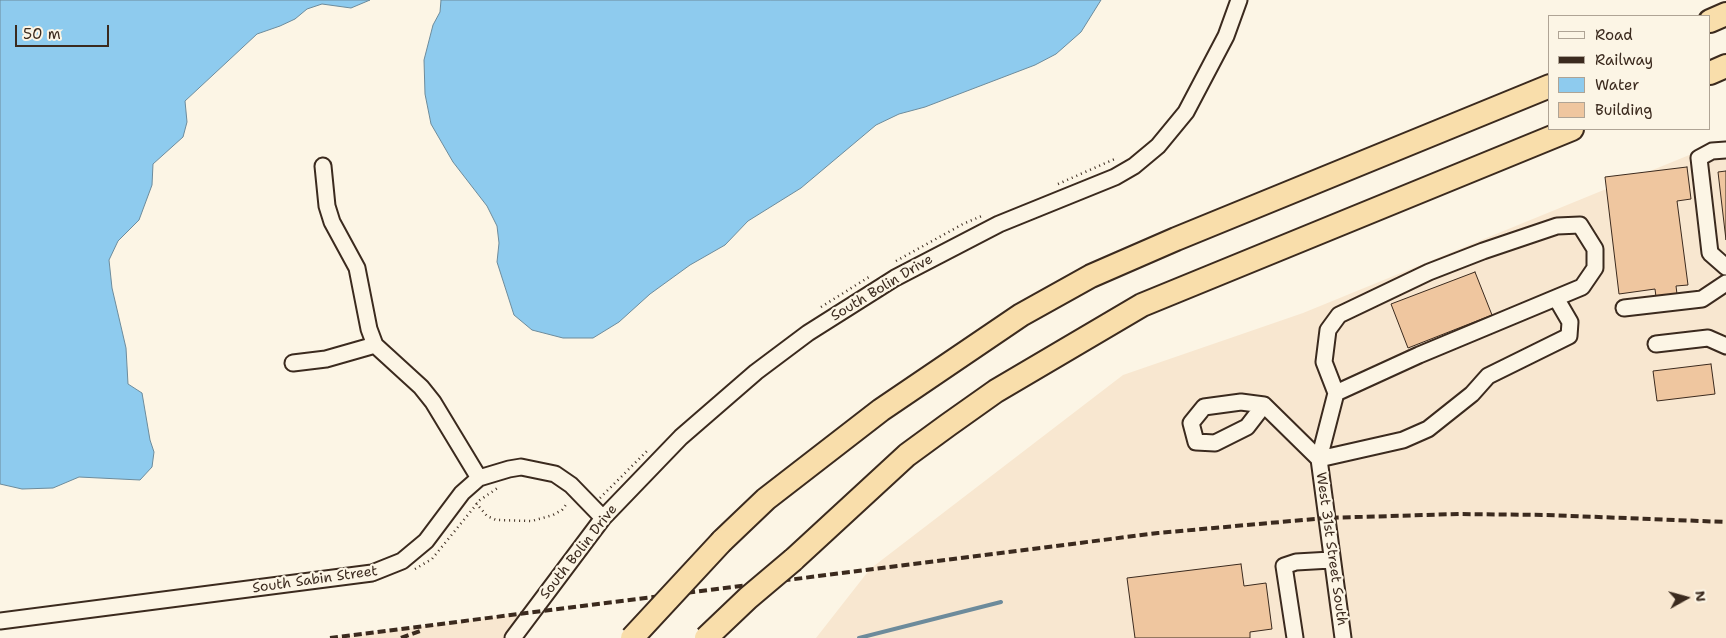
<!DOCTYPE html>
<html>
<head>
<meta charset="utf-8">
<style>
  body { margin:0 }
  #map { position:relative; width:1726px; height:638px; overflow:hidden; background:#fcf5e5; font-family:"Shantell Sans",sans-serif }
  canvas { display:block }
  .legend { position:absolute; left:1548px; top:15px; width:162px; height:115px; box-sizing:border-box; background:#fcf5e5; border:1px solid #afa495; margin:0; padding:6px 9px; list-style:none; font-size:15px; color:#3b2a1e }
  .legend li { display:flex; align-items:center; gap:10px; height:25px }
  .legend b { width:25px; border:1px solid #afa495 }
  .north { position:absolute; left:1661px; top:573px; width:50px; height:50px; -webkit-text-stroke:4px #fcf5e5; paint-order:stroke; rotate:83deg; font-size:14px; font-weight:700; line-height:20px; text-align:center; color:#3b2a1e }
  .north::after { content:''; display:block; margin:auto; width:18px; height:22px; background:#3b2a1e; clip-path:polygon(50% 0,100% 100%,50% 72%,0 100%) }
  .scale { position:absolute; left:15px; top:25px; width:94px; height:22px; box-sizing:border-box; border:2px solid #3b2a1e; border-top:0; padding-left:6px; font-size:15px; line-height:18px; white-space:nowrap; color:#3b2a1e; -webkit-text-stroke:4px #fcf5e5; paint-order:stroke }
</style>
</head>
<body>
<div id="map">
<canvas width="1726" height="638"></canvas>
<ul class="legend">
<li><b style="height:6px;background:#fcf5e5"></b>Road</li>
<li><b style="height:6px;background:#3b2a1e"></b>Railway</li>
<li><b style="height:14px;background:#8ecbee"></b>Water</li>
<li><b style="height:14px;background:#efc69f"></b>Building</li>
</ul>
<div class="north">N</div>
<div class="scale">50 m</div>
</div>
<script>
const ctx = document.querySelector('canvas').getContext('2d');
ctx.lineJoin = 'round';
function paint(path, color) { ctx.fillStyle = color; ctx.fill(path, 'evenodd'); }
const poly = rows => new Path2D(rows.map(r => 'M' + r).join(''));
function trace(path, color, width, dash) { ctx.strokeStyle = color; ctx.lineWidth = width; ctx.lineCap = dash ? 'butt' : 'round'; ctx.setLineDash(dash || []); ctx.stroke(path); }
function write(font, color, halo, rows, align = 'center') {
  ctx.font = font + ' "Shantell Sans",sans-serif'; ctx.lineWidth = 4.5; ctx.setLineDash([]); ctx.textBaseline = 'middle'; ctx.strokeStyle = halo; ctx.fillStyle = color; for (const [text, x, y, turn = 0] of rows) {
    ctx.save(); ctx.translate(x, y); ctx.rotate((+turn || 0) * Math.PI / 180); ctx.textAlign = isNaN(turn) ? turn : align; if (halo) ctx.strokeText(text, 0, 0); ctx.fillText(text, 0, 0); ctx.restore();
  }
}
paint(poly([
  [1726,140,1726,638,816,638,870,569,1123,375,1303,313],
  [544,611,520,638,329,638]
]), '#f8e7d0');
const water = poly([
  [0,0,370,0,351,8,322,4,307,9,295,19,280,26,257,34,185,101,187,122,183,137,153,164,152,185,139,220,118,241,109,260,112,288,126,348,128,384,142,393,150,440,154,452,152,467,140,480,79,477,53,488,22,489,0,484,0,0],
  [441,0,1101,0,1081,32,1056,54,1035,65,925,107,899,114,876,125,801,188,748,221,725,245,690,265,650,294,619,322,593,338,563,338,532,330,514,315,497,262,499,243,497,226,487,206,453,162,431,124,425,94,424,60,433,25,440,12,441,0]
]);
paint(water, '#8ecbee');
trace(water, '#6d8b9b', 1);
trace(poly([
  [859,638,1001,602]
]), '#6d8b9b', 4);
const building = poly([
  [1687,167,1691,199,1677,201,1688,285,1676,286,1677,294,1656,297,1655,289,1619,294,1605,177,1687,167],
  [1726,171,1726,240,1718,172,1726,171],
  [1475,272,1492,315,1408,348,1391,304,1475,272],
  [1711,364,1715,394,1657,401,1653,371,1711,364],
  [1241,564,1244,586,1266,583,1272,629,1250,632,1250,638,1135,638,1127,578,1241,564]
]);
paint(building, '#efc69f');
trace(building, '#3b2a1e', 1);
const minor = poly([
  [1726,150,1712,151,1699,158,1710,253,1726,267],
  [323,166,327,206,332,222,357,268,369,329,375,345,421,387,433,402,479,478],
  [1624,308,1702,299,1726,283],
  [1656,344,1708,338,1726,346],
  [293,363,326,359,375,345],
  [1336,393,1324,362,1328,330,1339,315,1429,272,1483,251,1557,226,1580,225,1595,249,1595,268,1582,287,1419,355,1336,393,1319,459,1343,638],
  [1264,405,1247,427,1215,443,1196,442,1191,423,1204,407,1241,402,1264,405,1319,459],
  [1319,459,1403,440,1428,429,1472,394,1488,376,1569,336,1570,322,1556,298],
  [0,621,372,573,402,561,426,541,462,493,479,478,509,469,521,467,555,474,571,485,603,518],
  [513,638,603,518,681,437,756,372,808,333,895,278,999,224,1115,177,1134,166,1158,146,1186,112,1226,36,1239,0],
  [1295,638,1284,566,1296,562,1331,560]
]);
const highway = poly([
  [1710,21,1726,14],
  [1710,73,1726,66],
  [722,541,766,499,881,410,1021,315,1091,276,1176,239,1550,86],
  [793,560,907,455,948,425,996,391,1142,305,1572,129]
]);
trace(minor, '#3b2a1e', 19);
trace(highway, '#3b2a1e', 26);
trace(poly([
  [1058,184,1117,158],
  [896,261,963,224,984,215],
  [821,307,869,277],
  [600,498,649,449],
  [476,503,487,516,496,520,532,521,553,515,562,510,568,502],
  [415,569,432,559,480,500,499,487]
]), '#3b2a1e', 2.5, [1, 4]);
trace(minor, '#fcf5e5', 15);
trace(highway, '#f9deab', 22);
trace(poly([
  [330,638,1158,533,1325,518,1459,514,1547,515,1726,522],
  [401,638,420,631]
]), '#3b2a1e', 4, [8, 4]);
const highwayBridge = poly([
  [632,638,722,541],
  [706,638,748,598,793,560]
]);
trace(highwayBridge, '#3b2a1e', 26, []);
trace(highwayBridge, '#f9deab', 22);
write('14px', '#3b2a1e', '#fcf5e5', [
  ["South Bolin Drive",882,288,-31],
  ["West 31st Street South",1331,549,82],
  ["South Bolin Drive",579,552,-52],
  ["South Sabin Street",315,580,-8]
]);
</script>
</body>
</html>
